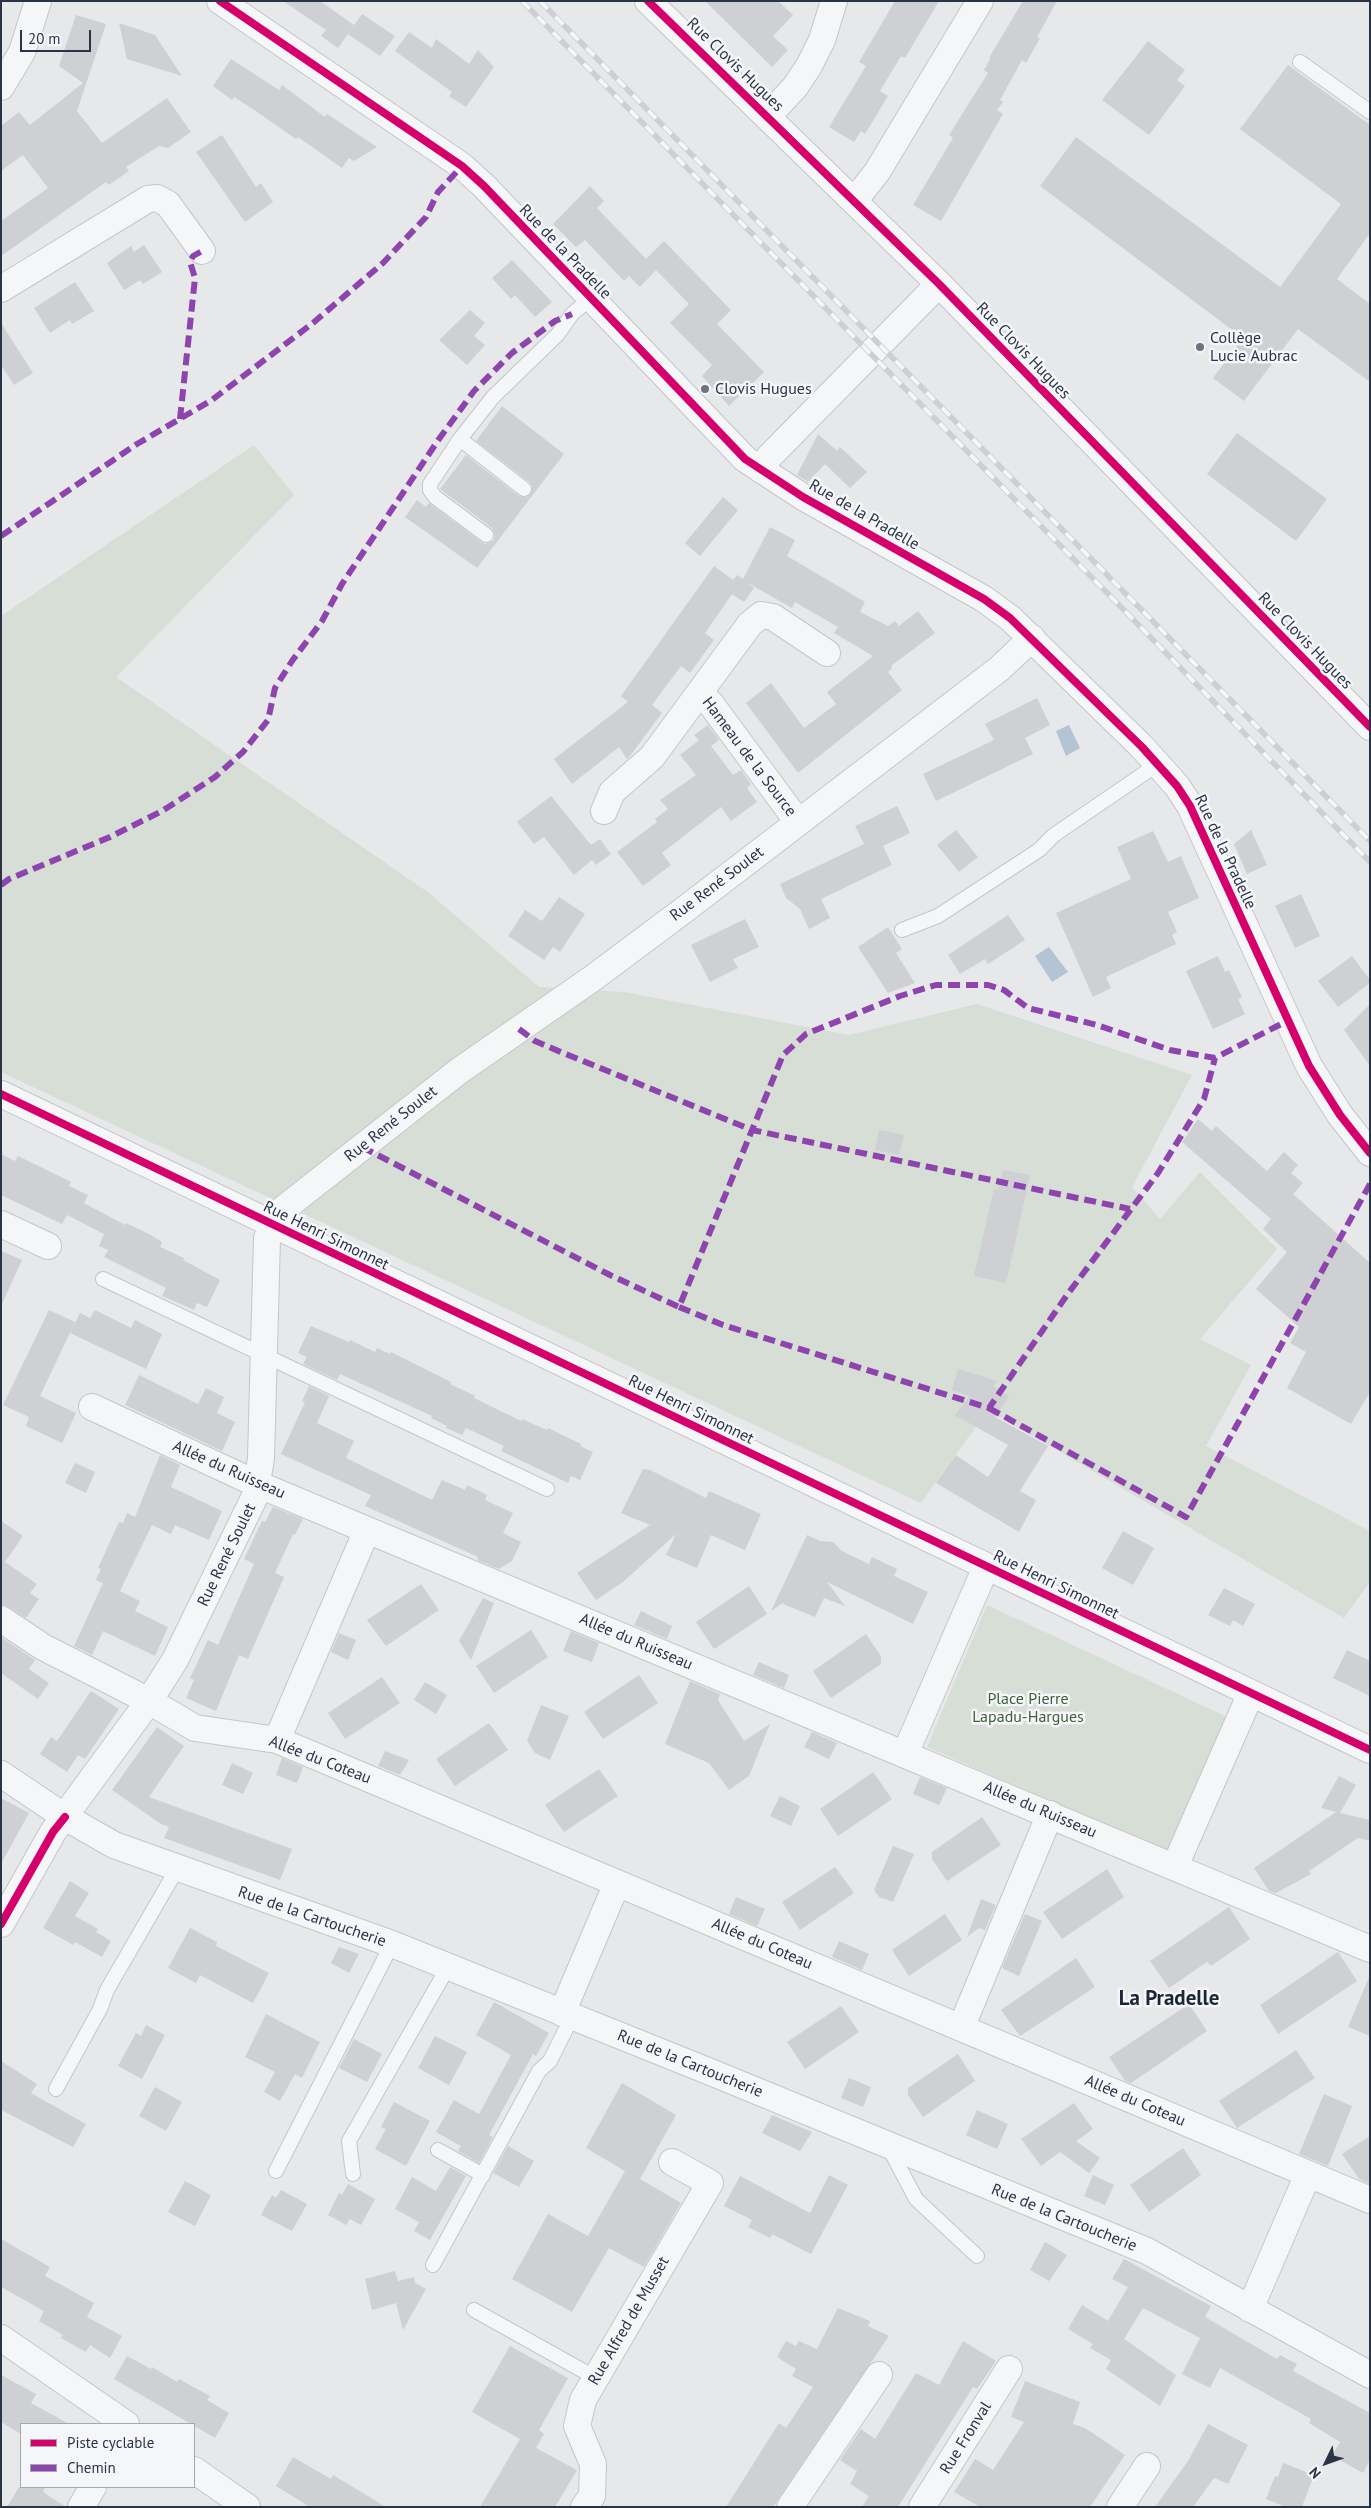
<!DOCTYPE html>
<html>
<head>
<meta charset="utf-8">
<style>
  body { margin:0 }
  #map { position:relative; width:1371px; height:2508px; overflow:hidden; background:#e6e8ea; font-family:"PT Sans",sans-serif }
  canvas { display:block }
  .frame { position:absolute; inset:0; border:2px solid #2b3445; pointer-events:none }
  .legend { position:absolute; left:20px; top:2423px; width:175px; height:65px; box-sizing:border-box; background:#f4f6f9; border:1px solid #a4a8b1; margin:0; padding:6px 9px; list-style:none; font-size:15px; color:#2b3445 }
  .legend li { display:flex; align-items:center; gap:10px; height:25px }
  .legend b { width:25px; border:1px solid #a4a8b1 }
  .north { position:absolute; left:1301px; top:2438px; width:50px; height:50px; -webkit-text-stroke:4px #f4f6f9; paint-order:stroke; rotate:228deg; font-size:14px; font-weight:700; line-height:20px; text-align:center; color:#2b3445 }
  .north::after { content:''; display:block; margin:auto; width:18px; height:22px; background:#2b3445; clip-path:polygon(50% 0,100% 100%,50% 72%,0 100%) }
  .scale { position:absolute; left:20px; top:30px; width:71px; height:22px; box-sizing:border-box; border:2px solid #2b3445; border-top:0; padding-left:6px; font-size:15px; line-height:18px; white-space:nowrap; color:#2b3445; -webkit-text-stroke:4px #f4f6f9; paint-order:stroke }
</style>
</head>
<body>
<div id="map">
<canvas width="1371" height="2508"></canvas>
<div class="frame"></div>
<ul class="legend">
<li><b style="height:6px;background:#d6006c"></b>Piste cyclable</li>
<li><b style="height:6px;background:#8e44ad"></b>Chemin</li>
</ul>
<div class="north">N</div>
<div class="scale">20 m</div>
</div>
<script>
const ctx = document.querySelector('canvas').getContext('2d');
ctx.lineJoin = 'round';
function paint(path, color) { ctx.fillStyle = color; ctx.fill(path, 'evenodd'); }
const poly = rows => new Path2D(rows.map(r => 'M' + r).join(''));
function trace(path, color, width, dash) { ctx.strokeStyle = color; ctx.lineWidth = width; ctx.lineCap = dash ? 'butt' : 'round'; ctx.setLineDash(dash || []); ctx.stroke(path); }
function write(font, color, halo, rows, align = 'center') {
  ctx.font = font + ' "PT Sans",sans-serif'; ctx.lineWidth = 5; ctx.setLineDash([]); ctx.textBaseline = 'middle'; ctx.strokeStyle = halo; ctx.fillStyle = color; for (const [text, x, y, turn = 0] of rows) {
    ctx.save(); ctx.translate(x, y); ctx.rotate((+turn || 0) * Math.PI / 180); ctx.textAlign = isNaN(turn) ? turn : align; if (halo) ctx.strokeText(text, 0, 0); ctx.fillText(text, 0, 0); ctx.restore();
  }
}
paint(poly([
  [254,445,294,495,116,677,429,893,539,987,624,992,849,1035,977,1004,1192,1075,1132,1187,1160,1219,1200,1172,1277,1249,1200,1339,1251,1365,1206,1446,1370,1531,1370,1582,1344,1618,988,1410,921,1503,1,1072,1,616],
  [987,1605,1227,1717,1169,1852,927,1747]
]), '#d6ded6');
paint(poly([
  [1069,725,1080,748,1066,756,1056,731],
  [1049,947,1068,972,1052,982,1035,956]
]), '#b4c4d5');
paint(poly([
  [283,1,320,1,354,25,338,48,321,36,326,30],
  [705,1,778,1,793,15,773,36,788,50,772,67],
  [895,1,939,1,905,58,901,56,880,91,888,96,865,134,861,131,854,142,829,127,866,66,859,62],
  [1023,1,1057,1,1037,37,1040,38,1026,63,1022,60,1000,100,1003,102,997,110,1003,114,941,221,913,205,953,138,949,135,988,73,984,70,990,59,989,58],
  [362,14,395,36,380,56,348,34],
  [76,15,106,24,77,111,102,143,167,98,191,132,168,148,159,146,126,167,129,171,109,185,106,182,1,256,1,221,48,188,23,155,1,171,1,126,19,112,30,125,83,83,59,66],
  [119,23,155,35,182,76,127,59],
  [409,32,432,48,436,39,469,64,478,50,494,67,466,107,449,96,452,92,395,51],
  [1148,41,1185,70,1177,80,1185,86,1149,135,1102,100],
  [231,59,279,90,282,85,325,117,327,114,377,147,354,161,349,158,342,168,298,137,296,139,253,109,234,97,232,100,213,86],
  [1288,65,1370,125,1370,233,1337,279,1370,304,1370,382,1298,329,1244,401,1213,378,1243,338,1040,186,1076,137,1280,287,1341,204,1240,129],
  [222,135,256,187,261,183,273,202,245,222,196,152],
  [590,186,604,201,597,208,646,259,664,241,731,310,717,324,764,372,729,406,702,376,712,365,670,323,689,304,656,270,640,287,629,276,624,281,585,240,576,247,553,224],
  [144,245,162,272,143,284,140,280,124,290,107,263,131,246,134,252],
  [512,260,552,302,535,317,515,295,511,299,492,278],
  [75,282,94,311,72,324,70,320,50,333,34,308],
  [470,310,485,323,474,336,485,345,467,365,439,340],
  [1,323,33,373,14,385,1,365],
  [502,406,564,454,477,568,405,517,417,500,426,507,429,503,481,542,485,544,493,541,495,536,492,528,440,489,466,455,519,496,527,497,531,494,532,486,529,482,476,441],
  [1237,433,1327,499,1296,541,1207,474],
  [818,434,837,451,840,447,867,472,850,488,825,464,808,482,797,475],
  [723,497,738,510,700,556,685,543],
  [770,527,795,540,787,556,865,602,860,612,888,626,895,621,899,626,918,611,935,633,891,666,892,668,888,672,902,690,798,773,746,703,771,683,804,728,836,704,827,692,873,656,834,633,838,627,795,602,792,608,748,583,754,588,744,602,732,594,705,633,714,640,690,673,681,666,652,705,662,713,630,756,627,759,619,747,572,784,554,759,628,702,621,696,714,566,733,580,737,575,743,579],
  [1037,698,1050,725,1025,738,1033,754,936,801,923,774,994,740,985,724],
  [708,725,719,740,711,746,733,775,741,770,751,784,747,788,757,802,731,821,721,807,662,853,671,865,643,886,617,852,657,822,655,819,668,809,660,800,696,775,680,755,699,740,694,735],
  [551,796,591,845,600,839,611,854,596,865,592,860,574,875,544,837,534,844,517,822],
  [897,806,910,833,883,846,892,865,821,899,830,918,809,929,800,909,786,898,780,884,864,844,855,826],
  [956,830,978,857,959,872,937,845],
  [1251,830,1267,865,1247,874,1234,844],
  [1153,831,1168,862,1181,856,1199,898,1168,912,1177,932,1172,935,1176,944,1106,977,1111,988,1093,997,1056,913,1131,879,1117,847],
  [1301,894,1320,936,1295,948,1275,906],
  [559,897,585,914,560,952,553,947,544,960,508,936,525,910,542,921],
  [1008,915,1025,940,988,964,985,959,960,974,948,955],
  [745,919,759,947,733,959,738,968,710,982,691,945],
  [888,927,902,949,896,953,915,983,888,993,858,947],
  [1218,956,1225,972,1229,970,1242,997,1238,999,1245,1014,1213,1029,1186,971],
  [1352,956,1370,980,1370,983,1338,1007,1318,981],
  [1370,1004,1370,1066,1344,1030],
  [1198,1119,1212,1131,1216,1126,1267,1171,1284,1152,1298,1165,1291,1173,1303,1183,1293,1194,1370,1263,1370,1392,1351,1424,1287,1388,1306,1352,1290,1343,1299,1327,1256,1289,1287,1252,1263,1229,1271,1219,1182,1142],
  [879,1130,904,1135,899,1155,875,1150],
  [1,1154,15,1161,18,1156,71,1182,69,1186,88,1195,84,1203,125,1225,126,1223,149,1234,162,1242,160,1247,184,1258,183,1260,220,1280,207,1307,197,1303,194,1310,162,1296,166,1288,104,1257,108,1250,99,1246,104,1234,67,1215,62,1224,1,1195],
  [1003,1170,1030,1175,1006,1283,974,1276,994,1189,998,1190],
  [1,1251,22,1260,1,1306],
  [49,1310,75,1322,40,1396,76,1413,62,1443,26,1426,29,1417,3,1405],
  [95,1310,131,1328,135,1320,162,1334,146,1369,70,1333,80,1313,90,1318],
  [311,1326,349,1342,350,1340,375,1352,377,1348,390,1354,391,1352,451,1382,450,1384,475,1396,474,1398,521,1421,522,1419,547,1430,548,1428,581,1444,580,1446,593,1452,580,1480,571,1476,568,1483,501,1451,504,1446,466,1428,462,1435,446,1428,447,1426,431,1418,432,1416,340,1374,337,1380,303,1364,307,1357,298,1353],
  [958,1369,997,1381,993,1386,1009,1396,995,1417,1048,1446,1020,1491,1036,1500,1019,1532,936,1483,956,1455,988,1477,1008,1445,955,1415,970,1396,952,1390],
  [139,1375,198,1404,206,1388,224,1397,217,1413,235,1422,222,1451,125,1405],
  [309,1386,329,1396,317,1423,354,1441,346,1458,432,1500,442,1480,465,1490,467,1485,487,1495,485,1500,513,1513,503,1533,521,1542,512,1561,499,1569,477,1560,478,1557,365,1506,371,1495,281,1454,305,1402,302,1401],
  [160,1455,180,1465,171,1487,222,1511,209,1540,175,1525,171,1534,152,1525,131,1568,120,1591,140,1601,135,1611,168,1627,155,1656,103,1631,92,1655,74,1646,103,1583,96,1580,101,1569,98,1568,119,1522,123,1523,127,1513,135,1517],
  [75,1463,95,1472,86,1493,65,1483],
  [643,1469,650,1470,706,1498,709,1491,761,1514,745,1550,711,1535,697,1568,666,1555,676,1534,623,1582,596,1600,577,1573,650,1525,621,1513],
  [273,1507,303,1519,295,1535,293,1534,275,1573,284,1577,248,1659,239,1655,216,1711,186,1698,194,1680,190,1678,208,1640,218,1645,254,1564,244,1559,262,1521,265,1522],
  [1,1521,23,1536,5,1562,37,1584,30,1593,39,1599,26,1618,9,1607,1,1604],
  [1123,1531,1154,1548,1133,1585,1102,1568],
  [807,1535,820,1541,833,1542,842,1551,869,1564,872,1557,897,1569,894,1576,928,1592,913,1624,827,1582,845,1606,824,1598,815,1617,783,1604,784,1602,771,1611],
  [421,1584,439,1610,386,1646,367,1620],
  [749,1586,767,1614,714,1649,696,1622],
  [1224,1588,1255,1604,1243,1626,1233,1620,1230,1626,1208,1615],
  [483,1598,494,1603,471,1660,459,1641],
  [641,1611,672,1626,667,1639,634,1625],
  [531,1630,548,1657,494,1693,476,1666],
  [571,1631,599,1643,592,1662,563,1651],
  [339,1633,356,1640,348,1660,331,1652],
  [866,1634,881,1656,881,1664,831,1698,813,1671],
  [1,1637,35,1660,29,1669,49,1683,38,1699,1,1673],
  [1347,1650,1370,1661,1370,1696,1333,1678],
  [759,1662,789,1675,784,1688,753,1675],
  [639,1675,658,1703,603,1739,584,1712],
  [382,1677,400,1703,345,1739,328,1713],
  [690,1681,720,1694,718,1700,744,1741,770,1724,749,1776,729,1790,709,1763,665,1744],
  [425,1682,447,1695,436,1714,414,1700],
  [91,1691,119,1709,85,1759,78,1755,67,1772,40,1754,51,1737,57,1741],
  [541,1705,569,1716,550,1760,535,1753,527,1741],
  [489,1723,508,1750,455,1786,436,1759],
  [157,1727,184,1746,149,1797,292,1849,280,1880,164,1838,169,1827,161,1824,112,1790],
  [812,1732,837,1743,829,1759,804,1747],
  [385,1751,409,1760,400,1775,378,1766],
  [282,1758,303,1767,297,1783,276,1775],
  [232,1763,253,1773,243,1794,222,1785],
  [599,1769,618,1796,564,1832,545,1805],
  [873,1772,892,1799,838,1836,820,1809],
  [1339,1776,1356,1785,1340,1813,1321,1808],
  [920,1777,947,1788,939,1805,913,1794],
  [780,1796,800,1806,791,1826,770,1816],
  [1,1798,29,1813,1,1864],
  [1336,1812,1370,1820,1370,1841,1358,1838,1309,1871,1311,1874,1276,1893,1269,1891,1254,1868],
  [982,1817,1001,1845,947,1881,932,1859,932,1852],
  [893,1846,914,1854,893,1902,879,1897,874,1890],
  [835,1867,854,1893,800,1930,782,1902],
  [1107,1869,1124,1897,1062,1939,1043,1912],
  [70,1881,89,1893,75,1916,98,1929,96,1932,111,1941,102,1957,75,1942,73,1945,43,1928],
  [736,1897,765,1909,757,1926,729,1914],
  [981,1899,996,1905,985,1930,979,1928,967,1937],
  [1229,1907,1250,1939,1211,1966,1207,1962,1169,1988,1150,1961],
  [945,1914,962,1940,909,1976,892,1950],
  [1025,1914,1042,1921,1019,1976,1002,1968],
  [190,1928,217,1942,216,1946,269,1973,253,2003,200,1975,196,1983,168,1968],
  [839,1941,869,1954,862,1970,832,1957],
  [339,1947,359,1954,349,1973,331,1963],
  [1338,1952,1357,1981,1278,2034,1260,2005],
  [1076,1958,1095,1987,1020,2036,1001,2010],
  [1370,1975,1370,2036,1348,2027],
  [494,2002,549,2033,536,2056,533,2054,489,2135,493,2137,479,2163,458,2151,461,2146,436,2132,454,2100,479,2114,511,2055,476,2035],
  [1189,2004,1207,2031,1131,2083,1125,2081,1109,2057],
  [841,2006,859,2032,805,2069,787,2042],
  [266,2014,320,2042,302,2078,295,2074,280,2101,264,2092,275,2072,245,2057],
  [146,2025,165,2035,142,2079,118,2066,136,2033,141,2036],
  [435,2036,467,2052,449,2085,418,2068],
  [354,2039,382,2054,367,2082,339,2068],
  [1296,2050,1315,2078,1237,2128,1219,2101],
  [958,2054,975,2081,923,2117,908,2095,908,2088],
  [1,2061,37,2084,31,2093,86,2124,73,2147,1,2110],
  [849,2078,871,2087,863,2107,841,2098],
  [622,2083,676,2115,640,2179,681,2203,644,2267,609,2248,572,2312,512,2279,548,2214,588,2236,625,2171,586,2148],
  [155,2087,182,2102,166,2131,139,2116],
  [1324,2094,1352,2106,1328,2166,1299,2154],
  [394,2102,430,2121,406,2166,375,2149,386,2129,381,2127],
  [1074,2103,1093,2129,1076,2141,1100,2158,1089,2173,1060,2152,1041,2166,1021,2139],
  [977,2110,1008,2124,997,2149,966,2135],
  [772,2115,812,2132,800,2151,762,2133],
  [1370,2136,1370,2184,1359,2179,1342,2154],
  [508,2146,534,2161,519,2187,493,2173],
  [1183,2148,1201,2175,1149,2212,1130,2185],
  [450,2167,466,2176,430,2240,414,2231,419,2222,395,2209,412,2177,436,2191],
  [829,2175,848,2185,811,2254,772,2234,770,2238,748,2227,752,2220,724,2206,740,2176,810,2213],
  [1093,2175,1114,2185,1105,2205,1084,2196],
  [185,2181,211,2195,195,2226,168,2212],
  [348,2184,375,2199,361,2225,350,2219,346,2225,328,2215,339,2193,342,2195],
  [281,2190,307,2204,292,2231,261,2215,272,2195,276,2198],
  [1,2239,50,2267,45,2276,94,2303,87,2317,122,2336,110,2358,90,2345,86,2352,61,2338,63,2335,39,2321,44,2311,1,2287],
  [1045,2242,1067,2255,1049,2281,1030,2270],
  [1124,2259,1211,2306,1205,2317,1277,2359,1280,2355,1297,2364,1293,2371,1370,2413,1370,2460,1363,2473,1332,2456,1340,2442,1309,2423,1311,2419,1220,2368,1210,2388,1182,2374,1200,2338,1143,2308,1124,2339,1176,2375,1160,2406,1106,2369,1111,2360,1090,2348,1093,2344,1068,2329,1082,2305,1108,2321,1128,2287,1112,2279],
  [395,2271,398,2281,414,2277,415,2283,426,2289,403,2330,396,2303,372,2310,365,2279],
  [838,2308,870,2321,868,2326,889,2336,773,2507,726,2507,779,2423,786,2428,813,2387,792,2376,796,2369,777,2357,786,2341,796,2346,799,2341,817,2349],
  [963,2341,996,2361,977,2389,973,2387,898,2507,862,2507,869,2496,850,2484,857,2471,840,2460,861,2429,875,2439,916,2373,939,2385],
  [510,2346,568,2378,539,2430,544,2434,536,2448,577,2470,555,2507,480,2507,520,2439,472,2412],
  [127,2356,151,2369,152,2367,177,2382,179,2379,210,2396,207,2400,229,2413,215,2438,114,2379],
  [1,2375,36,2394,31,2403,69,2424,21,2424,21,2434,1,2422],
  [1025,2381,1080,2402,1073,2424,1085,2428,1125,2455,1090,2507,980,2507,954,2492,975,2459,993,2470,1024,2422,1011,2417],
  [1208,2424,1248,2445,1228,2484,1214,2478,1193,2507,1155,2507,1188,2461],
  [293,2457,331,2479,333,2475,386,2507,310,2507,276,2486],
  [1283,2463,1314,2475,1302,2507,1286,2507,1266,2499,1275,2476,1278,2477],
  [19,2487,45,2487,43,2492,66,2507,7,2507]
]), '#ced0d3');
const service = poly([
  [1300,62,1370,112],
  [460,439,524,489],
  [486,535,435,497,430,490,430,484,460,439,493,397,558,334,572,314,591,298],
  [902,930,938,916,1039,850,1054,835,1158,764],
  [103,1279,547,1489],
  [56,2089,100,2009,107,1990,177,1869],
  [889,2148,916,2199,977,2256],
  [438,2150,483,2175],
  [276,2171,392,1944],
  [353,2174,349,2141,448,1967],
  [433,2265,539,2071,550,2061,572,2017],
  [474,2310,596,2378]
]);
const minor = poly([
  [220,1,462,166,484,186,745,459,803,497,984,599,1010,618,1142,747,1177,786,1190,806,1309,1066,1340,1115,1370,1153],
  [648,1,939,284,1370,727],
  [1,87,22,52,38,1],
  [768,116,795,87,809,66,822,40,834,1],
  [854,201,877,172,980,1],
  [1,289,148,199,157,198,168,204,202,251],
  [761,470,769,457,939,284],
  [700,693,711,704,798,822],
  [604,811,612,792,652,757,750,624,761,615,773,617,827,653],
  [1,1094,1370,1750],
  [1,1224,48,1246],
  [92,1407,257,1484,1370,1949],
  [1,1619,43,1647,149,1701,195,1728,277,1740,1370,2200],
  [277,1740,367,1530],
  [905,1754,986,1567],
  [1,1774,65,1817,114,1845,392,1944,708,2071,1147,2251,1370,2375],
  [1175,1866,1251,1693],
  [1,1924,53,1832,149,1701,175,1660,255,1496,261,1458,267,1238,282,1210,459,1071,593,978,684,910,999,669,1032,638],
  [562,2013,617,1883],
  [961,2028,1050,1814],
  [1250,2309,1308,2174],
  [1,2338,126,2424],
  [194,2470,247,2507],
  [81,2507,93,2487],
  [584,2507,592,2496,593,2464,577,2426,583,2400,710,2183,672,2162],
  [790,2507,879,2375],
  [922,2507,1009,2369],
  [1120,2507,1147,2466]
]);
trace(service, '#c4c6c8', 16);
trace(minor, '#c4c6c8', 28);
trace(service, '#f5f6f7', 14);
trace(minor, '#f5f6f7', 26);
const rail = poly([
  [522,1,1124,610,1370,862],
  [540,1,1370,841]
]);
trace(rail, '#cecfd2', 5.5);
trace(rail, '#f4f6f9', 4, [11]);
trace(poly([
  [180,419,195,278,190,262,193,256,202,251],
  [1,536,137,444,212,400,313,323,383,263,426,217,438,192,462,166],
  [1,885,9,879,110,837,162,811,215,777,243,752,268,720,275,688,292,661,322,621,342,584,439,439,474,391,512,353,555,321,572,314],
  [519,1029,535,1041,561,1052,752,1130,1130,1209],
  [362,1147,610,1275,679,1307,783,1055,806,1034,900,996,936,985,988,985,1004,990,1028,1008,1097,1025,1170,1050,1215,1058,1287,1021],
  [679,1307,723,1325,989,1408,1067,1295,1158,1173,1204,1099,1215,1058],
  [989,1408,1186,1517,1370,1184]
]), '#8e44ad', 6, [12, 6]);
trace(poly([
  [220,1,462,166,484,186,745,459,803,497,984,599,1010,618,1142,747,1177,786,1190,806,1309,1066,1340,1115,1370,1153],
  [648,1,939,284,1370,727],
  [1,1094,1370,1750],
  [1,1924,53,1832,65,1817]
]), '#d6006c', 8);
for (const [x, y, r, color] of [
  [1200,347,5,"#6c737f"],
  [705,389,5,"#6c737f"]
]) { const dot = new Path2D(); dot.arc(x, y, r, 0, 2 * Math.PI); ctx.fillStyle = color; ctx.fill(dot); trace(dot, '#f4f6f9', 2); }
write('16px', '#2b3445', '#f4f6f9', [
  ["Rue Clovis Hugues",735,65,44],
  ["Rue de la Pradelle",565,252,46],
  ["Rue Clovis Hugues",1023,351,46],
  ["Rue de la Pradelle",864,515,30],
  ["Rue Clovis Hugues",1305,641,46],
  ["Hameau de la Source",749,757,53],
  ["Rue de la Pradelle",1225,852,65],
  ["Rue René Soulet",717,884,-37],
  ["Rue René Soulet",391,1124,-38],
  ["Rue Henri Simonnet",326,1236,26],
  ["Rue Henri Simonnet",691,1410,26],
  ["Allée du Ruisseau",229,1470,24],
  ["Rue René Soulet",227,1555,-64],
  ["Rue Henri Simonnet",1056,1585,26],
  ["Allée du Ruisseau",636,1642,23],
  ["Allée du Coteau",320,1760,21],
  ["Allée du Ruisseau",1040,1810,23],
  ["Rue de la Cartoucherie",312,1917,19],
  ["Allée du Coteau",762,1944,23],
  ["Rue de la Cartoucherie",690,2064,22],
  ["Allée du Coteau",1135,2101,23],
  ["Rue de la Cartoucherie",1064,2218,22],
  ["Rue Alfred de Musset",629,2321,-60],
  ["Rue Fronval",966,2438,-58]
]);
write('16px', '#2b3445', '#f4f6f9', [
  ["Collège",1210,338],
  ["Lucie Aubrac",1210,356],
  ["Clovis Hugues",715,389]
], 'left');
write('16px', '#3f6138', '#f4f6f9', [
  ["Place Pierre",1028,1699],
  ["Lapadu-Hargues",1028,1717]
]);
write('bold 21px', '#1d2536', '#f4f6f9', [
  ["La Pradelle",1169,1999]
]);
</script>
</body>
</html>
